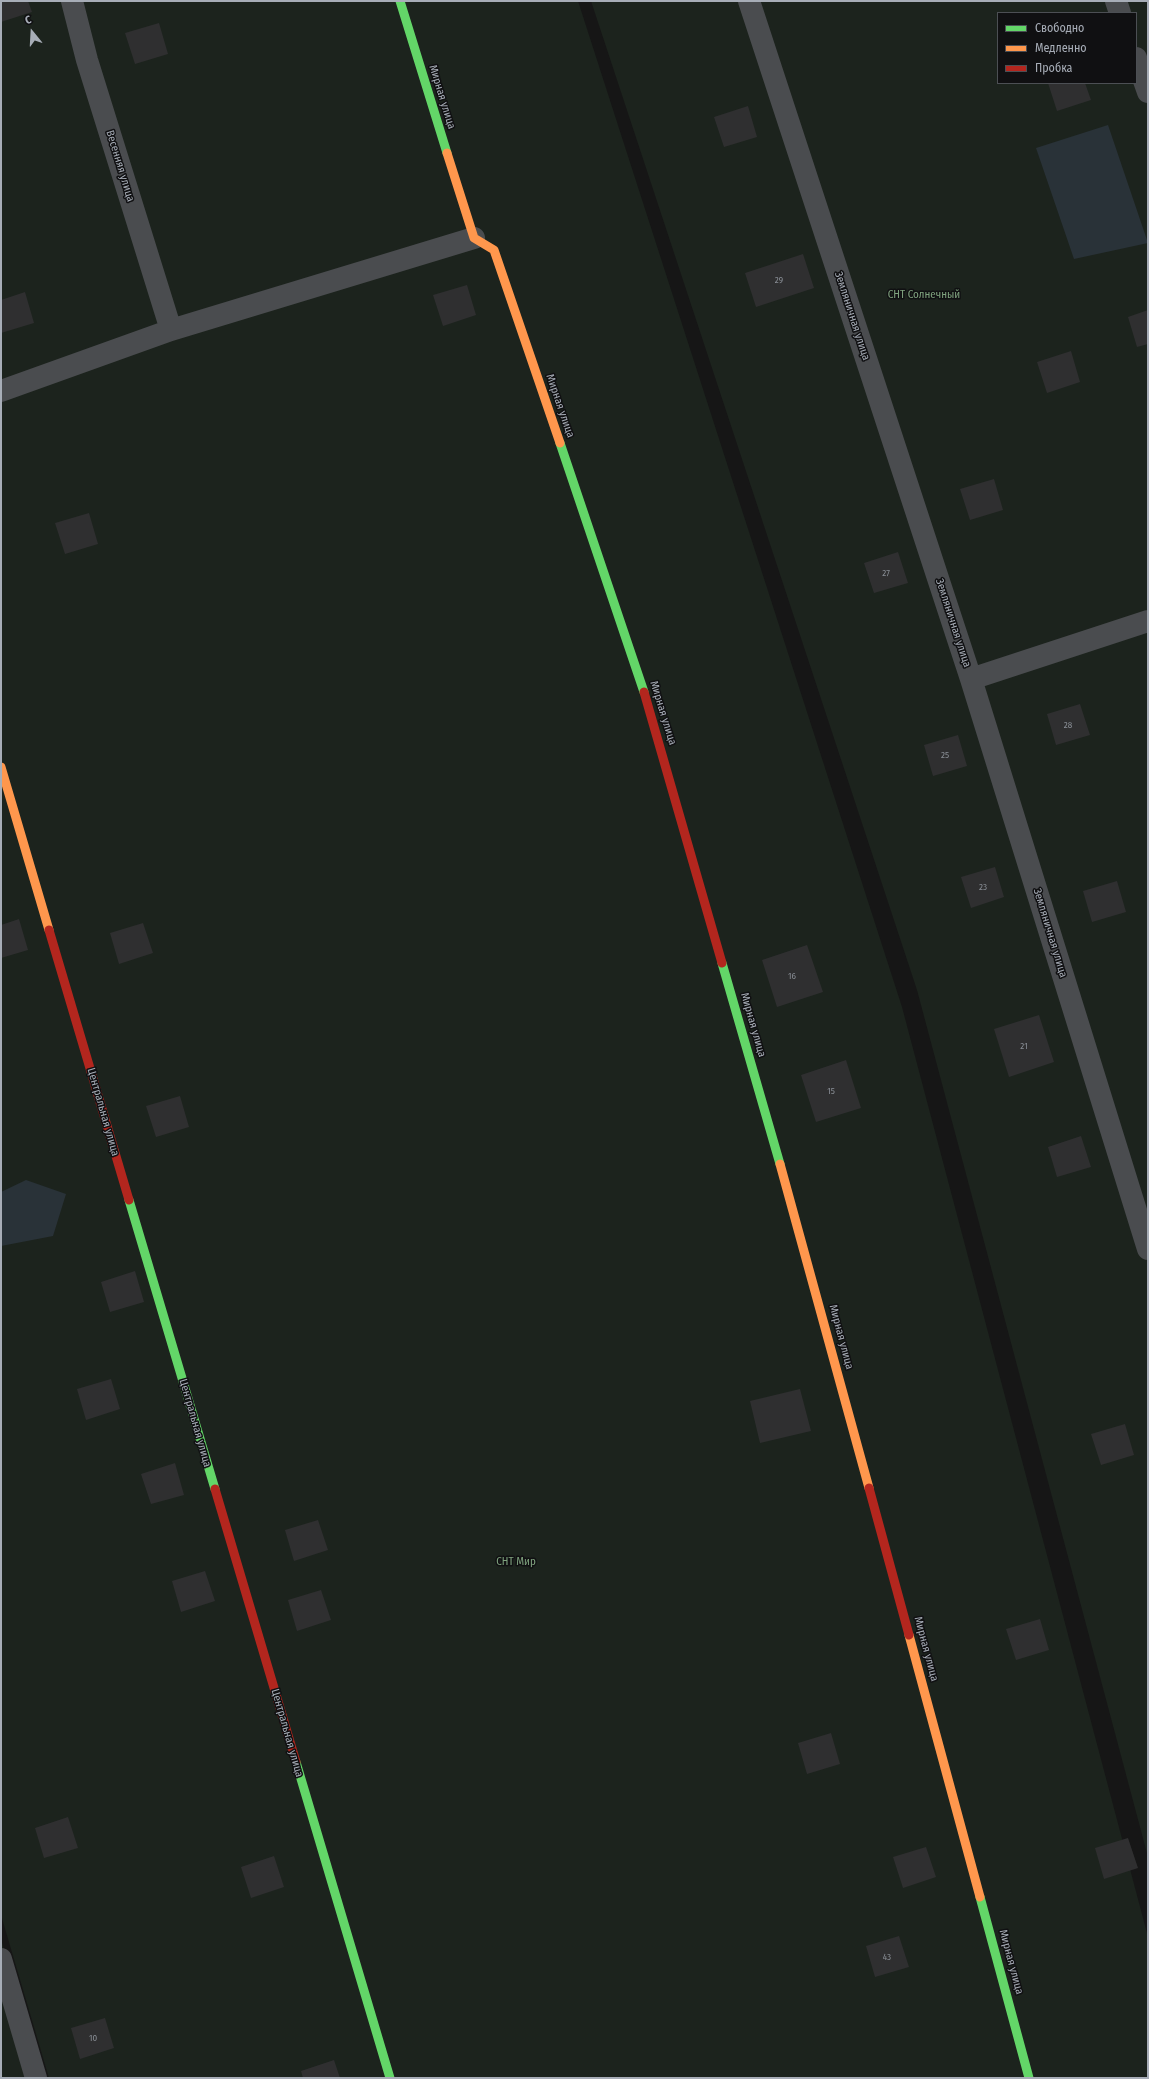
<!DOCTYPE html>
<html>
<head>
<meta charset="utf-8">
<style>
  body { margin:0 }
  #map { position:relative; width:1149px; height:2079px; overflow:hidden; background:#161616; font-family:"Fira Sans Condensed",sans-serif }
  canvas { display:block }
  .frame { position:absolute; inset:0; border:2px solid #a7adb7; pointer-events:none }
  .legend { position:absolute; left:997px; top:12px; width:140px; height:72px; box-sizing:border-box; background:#101012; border:1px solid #4c4f54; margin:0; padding:5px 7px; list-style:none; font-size:12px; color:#a7adb7 }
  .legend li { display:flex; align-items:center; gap:8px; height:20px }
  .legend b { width:20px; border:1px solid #4c4f54 }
  .north { position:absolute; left:12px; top:12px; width:40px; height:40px; -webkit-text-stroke:3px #101012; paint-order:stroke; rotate:342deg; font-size:11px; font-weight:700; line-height:16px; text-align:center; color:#a7adb7 }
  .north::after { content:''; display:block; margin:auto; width:14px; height:18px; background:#a7adb7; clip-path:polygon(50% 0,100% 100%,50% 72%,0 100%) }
</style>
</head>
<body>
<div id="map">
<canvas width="1149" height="2079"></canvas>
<div class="frame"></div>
<ul class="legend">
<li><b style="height:5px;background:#63d668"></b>Свободно</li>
<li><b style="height:5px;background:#ff974d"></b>Медленно</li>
<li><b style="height:5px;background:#b3261e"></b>Пробка</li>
</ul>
<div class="north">С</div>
</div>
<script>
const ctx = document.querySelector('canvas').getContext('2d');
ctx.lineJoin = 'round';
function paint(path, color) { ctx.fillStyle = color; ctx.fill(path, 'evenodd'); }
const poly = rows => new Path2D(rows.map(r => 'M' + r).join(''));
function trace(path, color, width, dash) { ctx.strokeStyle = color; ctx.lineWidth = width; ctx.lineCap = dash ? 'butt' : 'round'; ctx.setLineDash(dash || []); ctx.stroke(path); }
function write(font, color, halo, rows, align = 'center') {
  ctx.font = font + ' "Fira Sans Condensed",sans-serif'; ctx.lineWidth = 3; ctx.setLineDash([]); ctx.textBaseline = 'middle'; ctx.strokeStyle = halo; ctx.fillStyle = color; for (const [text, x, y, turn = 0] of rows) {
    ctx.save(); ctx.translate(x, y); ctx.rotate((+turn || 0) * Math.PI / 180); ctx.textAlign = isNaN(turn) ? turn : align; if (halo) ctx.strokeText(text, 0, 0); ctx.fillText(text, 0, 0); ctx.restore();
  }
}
paint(poly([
  [1,1,578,1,902,1007,1148,1937,1148,2078,49,2078,1,1915],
  [591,1,1148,1,1148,1857,917,990],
  [998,13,1136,13,1136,83,998,83],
  [1,1939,42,2078,1,2078]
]), '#1c231d');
paint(poly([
  [1108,125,1148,243,1074,259,1036,148],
  [26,1180,66,1194,53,1236,1,1246,1,1192]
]), '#293238');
paint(poly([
  [1,1,28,1,32,12,1,22],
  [159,23,168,54,135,64,125,33],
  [1048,83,1085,83,1091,100,1057,111],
  [748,106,757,137,724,147,714,117],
  [803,254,814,288,756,307,745,273],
  [467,285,476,315,443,326,433,295],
  [25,292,34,323,1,333,1,300],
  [1148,310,1148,344,1137,347,1128,317],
  [1071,351,1080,382,1047,393,1037,362],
  [994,479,1003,510,970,520,960,489],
  [89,513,98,544,65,554,55,523],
  [898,552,908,583,874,593,864,563],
  [1080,704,1090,735,1056,745,1047,714],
  [958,735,967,766,933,776,924,745],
  [995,867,1004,897,971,908,961,877],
  [1117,881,1126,912,1092,922,1083,891],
  [19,919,28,950,1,958,1,925],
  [143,923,153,953,119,964,110,933],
  [807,945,823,992,777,1007,762,960],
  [1039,1015,1054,1062,1009,1077,994,1029],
  [846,1060,861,1108,816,1122,801,1075],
  [180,1096,189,1127,156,1137,146,1106],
  [1081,1136,1091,1167,1057,1177,1048,1147],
  [135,1271,144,1302,110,1312,101,1282],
  [111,1379,120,1409,86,1420,77,1389],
  [800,1389,811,1431,760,1443,750,1401],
  [1125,1424,1134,1455,1101,1465,1091,1434],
  [175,1463,184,1495,151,1504,141,1474],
  [318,1520,328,1550,294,1561,285,1530],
  [205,1571,215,1601,181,1612,172,1581],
  [321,1590,331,1620,297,1631,288,1600],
  [1040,1619,1049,1650,1016,1660,1006,1629],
  [831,1733,840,1764,807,1774,798,1743],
  [68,1817,78,1848,44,1858,35,1828],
  [1128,1838,1138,1868,1104,1879,1095,1848],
  [926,1847,936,1877,903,1888,893,1857],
  [274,1856,284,1887,251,1898,241,1867],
  [899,1936,909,1967,875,1977,866,1946],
  [105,2018,114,2048,80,2059,71,2028],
  [334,2060,340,2078,303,2078,301,2071]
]), '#2f2f30');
trace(poly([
  [72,1,87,60,171,330],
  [749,1,971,679,1148,1249],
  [1116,1,1120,13],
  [1136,58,1148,92],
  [1,391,171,330,474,238],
  [971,679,1148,621],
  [1,1959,36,2078]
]), '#4a4c4f', 22);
trace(poly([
  [400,1,447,153],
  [560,443,644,692],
  [722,963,780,1164],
  [129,1200,215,1489],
  [296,1762,390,2078],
  [980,1897,1029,2078]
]), '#63d668', 9);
trace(poly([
  [447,153,474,238,494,250,560,443],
  [1,767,49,930],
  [780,1164,869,1488],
  [909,1635,980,1897]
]), '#ff974d', 9);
trace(poly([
  [644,692,722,963],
  [49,930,129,1200],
  [869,1488,909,1635],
  [215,1489,296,1762]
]), '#b3261e', 9);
write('9px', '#898e95', null, [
  ["29",779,280],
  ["27",886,573],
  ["28",1068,725],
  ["25",945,755],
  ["23",983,887],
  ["16",792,976],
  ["21",1024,1046],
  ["15",831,1091],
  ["43",887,1957],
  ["10",93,2038]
]);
write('11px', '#a7adb7', '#101012', [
  ["Мирная улица",442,97,73],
  ["Весенняя улица",120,166,73],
  ["Земляничная улица",852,316,72],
  ["Мирная улица",560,406,71],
  ["Земляничная улица",953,623,72],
  ["Мирная улица",663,713,73],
  ["Земляничная улица",1050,933,73],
  ["Мирная улица",753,1025,74],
  ["Центральная улица",103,1112,74],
  ["Мирная улица",841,1337,75],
  ["Центральная улица",195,1423,74],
  ["Мирная улица",926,1649,75],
  ["Центральная улица",287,1733,74],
  ["Мирная улица",1011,1962,75]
]);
write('11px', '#7fa27e', '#101012', [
  ["СНТ Солнечный",924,295],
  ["СНТ Мир",516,1562]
]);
</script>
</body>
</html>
